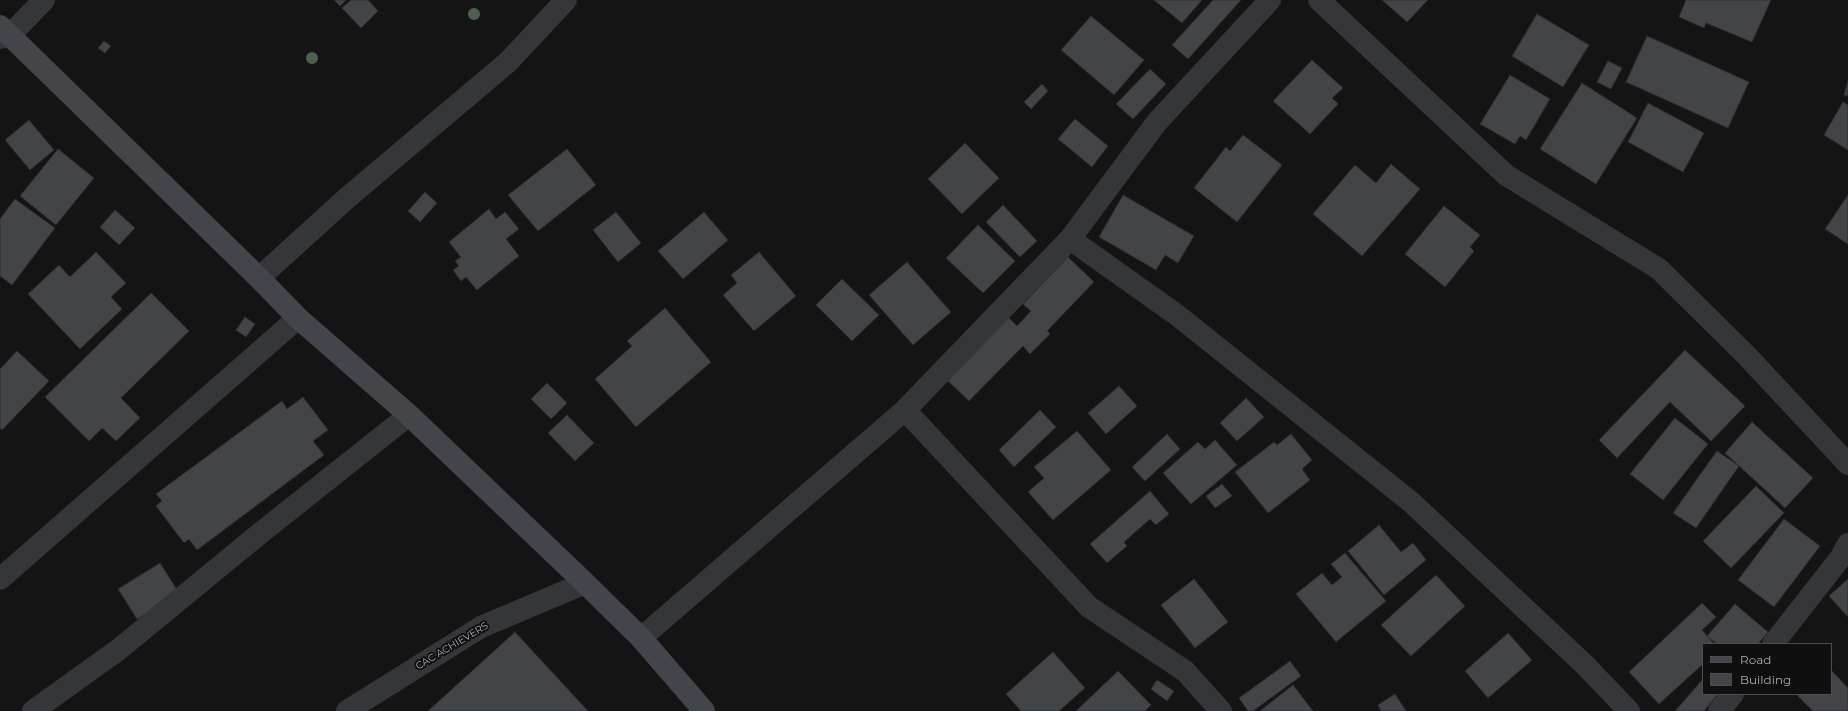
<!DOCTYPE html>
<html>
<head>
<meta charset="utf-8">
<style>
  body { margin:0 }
  #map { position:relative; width:1848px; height:711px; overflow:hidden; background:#141415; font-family:Montserrat,sans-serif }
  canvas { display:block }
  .legend { position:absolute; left:1702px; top:643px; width:130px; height:52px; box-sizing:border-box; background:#0f0f10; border:1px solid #4b4d52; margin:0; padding:5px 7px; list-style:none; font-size:12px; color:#a6abb5 }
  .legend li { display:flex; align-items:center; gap:8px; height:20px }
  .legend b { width:20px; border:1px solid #4b4d52 }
</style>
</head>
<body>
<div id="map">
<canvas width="1848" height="711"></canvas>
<ul class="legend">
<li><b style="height:5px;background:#43454a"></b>Road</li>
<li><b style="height:11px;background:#434448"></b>Building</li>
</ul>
</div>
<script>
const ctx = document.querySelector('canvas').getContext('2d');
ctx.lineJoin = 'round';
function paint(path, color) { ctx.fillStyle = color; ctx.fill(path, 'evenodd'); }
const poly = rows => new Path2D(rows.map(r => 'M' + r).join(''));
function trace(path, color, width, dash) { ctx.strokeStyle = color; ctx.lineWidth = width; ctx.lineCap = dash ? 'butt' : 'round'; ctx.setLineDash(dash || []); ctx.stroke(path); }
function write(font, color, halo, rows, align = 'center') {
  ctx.font = font + ' Montserrat,sans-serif'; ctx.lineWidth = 4; ctx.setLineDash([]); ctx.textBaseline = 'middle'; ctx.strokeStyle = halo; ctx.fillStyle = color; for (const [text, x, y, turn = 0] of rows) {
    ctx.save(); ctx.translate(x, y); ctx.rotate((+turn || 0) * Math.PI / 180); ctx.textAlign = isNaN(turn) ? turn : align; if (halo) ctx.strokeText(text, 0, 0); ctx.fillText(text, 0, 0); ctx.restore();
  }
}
const building = poly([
  [334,0,346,0,340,6,334,0],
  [351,0,368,0,378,11,361,28,342,8,351,0],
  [1154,0,1202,0,1182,23,1154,0],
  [1213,0,1241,0,1188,59,1172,45,1213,0],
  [1382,0,1428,0,1407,22,1382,0],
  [1686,0,1771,0,1752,42,1706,23,1704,28,1679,17,1686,0],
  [1537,14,1589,45,1563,87,1512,56,1537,14],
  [1091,16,1144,60,1114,95,1061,50,1091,16],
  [1647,36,1749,82,1728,128,1626,82,1647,36],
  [104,41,111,46,105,53,98,48,104,41],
  [1312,60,1343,88,1332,98,1338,104,1310,134,1273,101,1312,60],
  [1608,61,1622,68,1611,89,1597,82,1608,61],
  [1150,69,1166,84,1133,119,1116,104,1150,69],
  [1510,75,1550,99,1526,140,1520,136,1515,144,1480,124,1510,75],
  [1848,81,1848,96,1844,95,1848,81],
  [1582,83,1637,118,1596,184,1540,149,1582,83],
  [1042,84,1048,91,1031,109,1024,102,1042,84],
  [1843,102,1848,105,1848,150,1824,135,1843,102],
  [1648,103,1704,133,1683,172,1628,142,1648,103],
  [1075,119,1108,146,1092,167,1058,139,1075,119],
  [29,120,54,150,30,170,5,140,29,120],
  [1243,135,1282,165,1237,222,1194,188,1226,147,1230,151,1243,135],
  [965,143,999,178,962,214,928,179,965,143],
  [58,149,94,178,56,225,20,196,58,149],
  [567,149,596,185,538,231,508,195,567,149],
  [1391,164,1420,189,1362,256,1313,214,1355,165,1376,183,1391,164],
  [425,192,437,203,420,222,408,211,425,192],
  [1123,195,1194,236,1178,263,1165,255,1156,270,1099,237,1123,195],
  [1848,195,1848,244,1825,229,1848,195],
  [15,199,55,228,12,285,0,276,0,219,15,199],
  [1003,205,1037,241,1020,257,986,222,1003,205],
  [1444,206,1480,235,1470,247,1474,251,1445,287,1405,254,1444,206],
  [489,209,496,219,505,212,519,229,506,239,519,256,477,290,466,277,461,281,453,270,459,266,455,261,461,257,449,242,489,209],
  [115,210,135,228,119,245,100,227,115,210],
  [616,212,641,243,618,262,593,230,616,212],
  [704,212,728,240,683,279,658,251,704,212],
  [978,225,1015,261,983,293,946,258,978,225],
  [96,252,126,283,111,297,122,309,80,349,28,294,59,265,70,277,96,252],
  [759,252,796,296,754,331,723,295,737,283,731,275,759,252],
  [1068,257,1094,282,1047,331,1050,334,1030,354,1023,346,969,401,947,380,1008,317,1017,326,1031,311,1023,304,1068,257],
  [907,262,951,312,913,345,869,295,907,262],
  [842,279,879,315,852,341,816,305,842,279],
  [151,293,189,331,121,398,140,418,116,441,102,428,89,441,45,397,151,293],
  [665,308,711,362,636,427,595,379,632,346,627,341,665,308],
  [245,317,255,324,246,337,236,330,245,317],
  [1685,350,1745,406,1711,441,1670,402,1617,458,1599,440,1685,350],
  [17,351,49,381,2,430,0,428,0,369,17,351],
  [547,383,567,403,551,419,531,399,547,383],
  [1119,386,1137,406,1106,434,1088,413,1119,386],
  [303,397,328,430,313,441,324,455,197,550,189,539,184,543,156,506,162,501,156,494,282,401,287,409,303,397],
  [1246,398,1264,417,1237,441,1220,423,1246,398],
  [1040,410,1056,427,1014,467,999,450,1040,410],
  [567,415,594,443,575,461,548,433,567,415],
  [1675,418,1708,444,1663,500,1630,474,1675,418],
  [1752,422,1813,478,1785,508,1725,453,1752,422],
  [1077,431,1111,470,1053,520,1028,492,1044,478,1034,467,1077,431],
  [1167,434,1180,449,1145,481,1132,467,1167,434],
  [1291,434,1312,460,1302,469,1310,480,1268,513,1235,472,1274,442,1277,445,1291,434],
  [1215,440,1237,465,1191,504,1163,473,1198,442,1205,449,1215,440],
  [1717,451,1739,466,1696,528,1673,513,1717,451],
  [1222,484,1232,496,1215,508,1206,496,1222,484],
  [1756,486,1784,513,1731,568,1703,541,1756,486],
  [1150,491,1169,514,1156,525,1150,519,1124,542,1127,546,1107,563,1090,544,1150,491],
  [1784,519,1820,546,1774,607,1738,580,1784,519],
  [1379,525,1401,552,1413,543,1426,560,1384,595,1348,551,1379,525],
  [1345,553,1386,601,1336,642,1296,594,1322,573,1332,585,1342,577,1331,564,1345,553],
  [160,563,179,593,137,619,118,589,160,563],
  [1436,575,1465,606,1411,656,1381,625,1436,575],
  [1194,579,1228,622,1195,648,1161,605,1194,579],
  [1848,579,1848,617,1829,596,1848,579],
  [1702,603,1716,617,1702,630,1714,644,1703,644,1703,664,1659,704,1629,672,1702,603],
  [1735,604,1768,632,1758,644,1717,644,1707,636,1735,604],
  [515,632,588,711,428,711,515,632],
  [1508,633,1532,660,1488,698,1465,671,1508,633],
  [1053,652,1085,688,1059,711,1021,711,1006,694,1053,652],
  [1290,661,1301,676,1253,711,1248,711,1239,698,1290,661],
  [1831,670,1848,688,1848,711,1813,711,1796,694,1831,694,1831,670],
  [1118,671,1151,705,1145,711,1076,711,1118,671],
  [1703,679,1703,694,1718,694,1704,711,1675,711,1703,679],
  [1157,680,1174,691,1167,701,1151,689,1157,680],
  [1293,685,1313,711,1260,711,1293,685],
  [1395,694,1406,711,1381,711,1378,705,1395,694]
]);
paint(building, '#434448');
trace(building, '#2e2e31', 1);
trace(poly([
  [1319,0,1506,175,1659,269,1747,356,1848,464],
  [0,38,10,35,44,0],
  [1070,239,1177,315,1411,502,1585,665,1629,711],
  [259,278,347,198,508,62,566,0],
  [905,410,1089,607,1185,671,1221,711],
  [0,579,298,318],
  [641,638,905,410,1070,239,1157,122,1270,0],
  [1773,644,1841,557,1848,544],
  [33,711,118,650,258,535,409,415],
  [347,711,481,627,585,583],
  [1719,711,1733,694]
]), '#35363a', 22);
trace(poly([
  [0,26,259,278,298,318,409,415,585,583,641,638,704,711]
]), '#43454a', 22);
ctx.fillStyle = '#4e6050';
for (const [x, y] of [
  [474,14],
  [312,58]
]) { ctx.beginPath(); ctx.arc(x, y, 6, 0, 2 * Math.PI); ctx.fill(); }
write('10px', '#a6abb5', '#0f0f10', [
  ["CAC ACHIEVERS",452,646,-31]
]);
</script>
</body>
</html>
